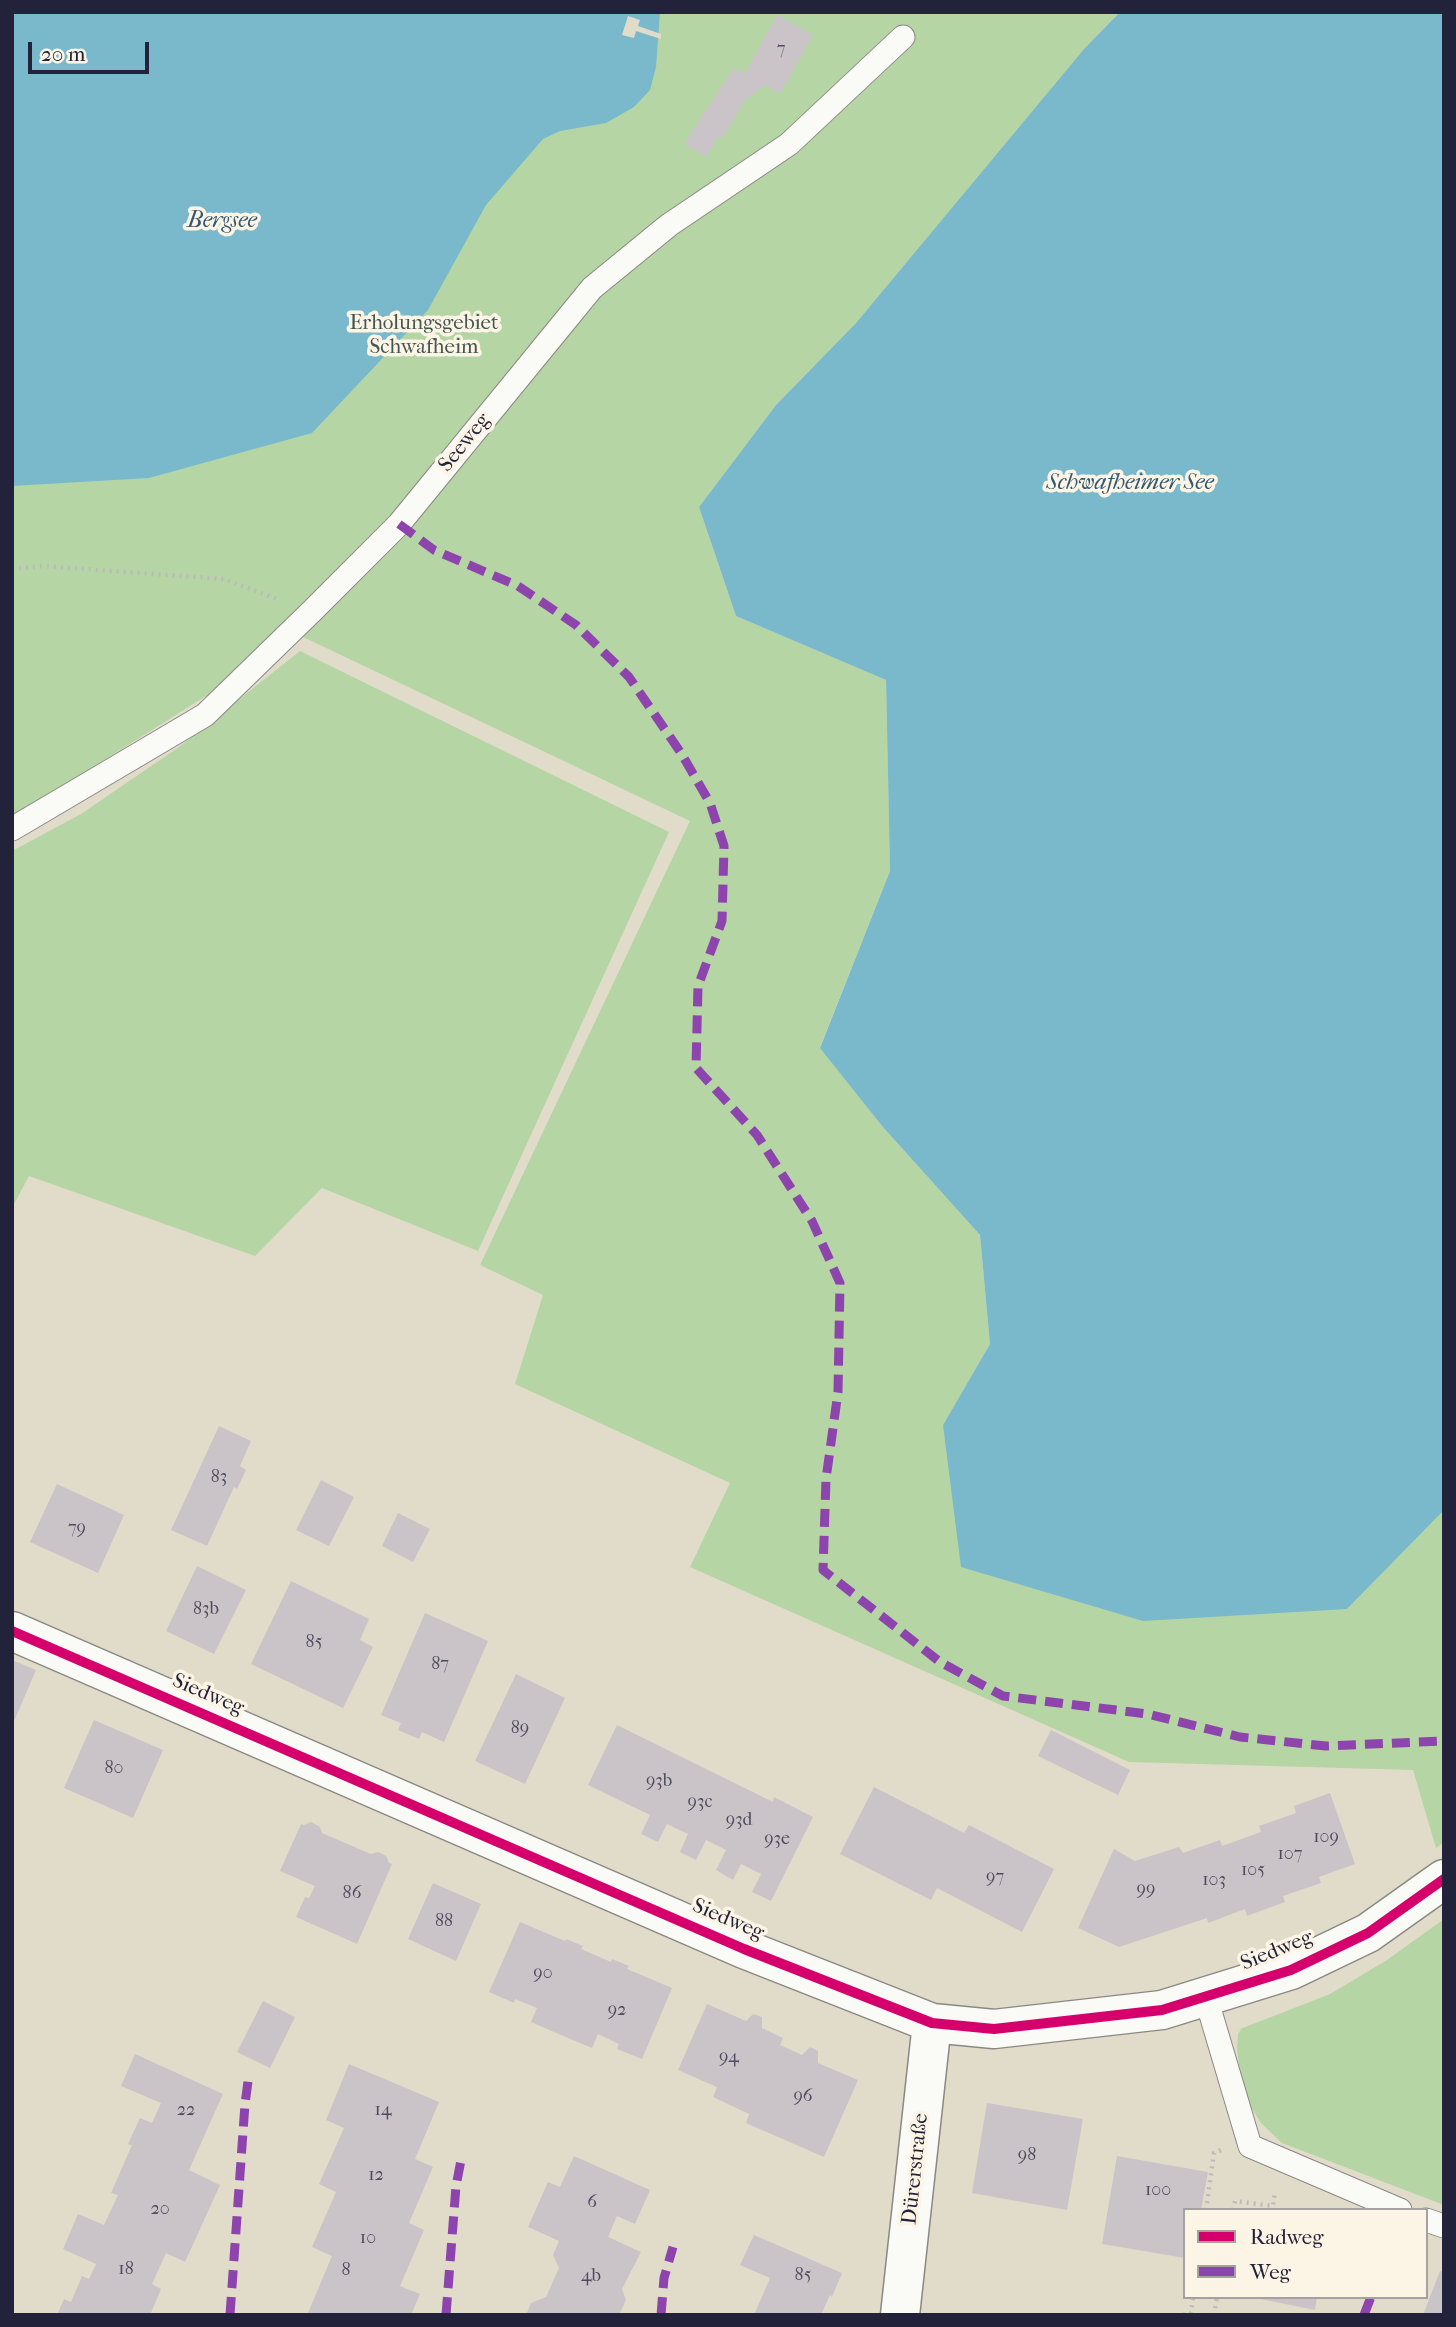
<!DOCTYPE html>
<html>
<head>
<meta charset="utf-8">
<style>
  body { margin:0 }
  #map { position:relative; width:1456px; height:2327px; overflow:hidden; background:#e1dcca; font-family:"IM FELL French Canon",serif }
  canvas { display:block }
  .frame { position:absolute; inset:0; border:14px solid #22223b; pointer-events:none }
  .legend { position:absolute; left:1183px; top:2208px; width:245px; height:91px; box-sizing:border-box; background:#fcf5e5; border:2px solid #a5a1a1; margin:0; padding:9px 12px; list-style:none; font-size:21px; color:#22223b }
  .legend li { display:flex; align-items:center; gap:14px; height:35px }
  .legend b { width:35px; border:2px solid #a5a1a1 }
  .scale { position:absolute; left:28px; top:42px; width:121px; height:32px; box-sizing:border-box; border:4px solid #22223b; border-top:0; padding-left:9px; font-size:21px; line-height:24px; white-space:nowrap; color:#22223b; -webkit-text-stroke:5px #fcf5e5; paint-order:stroke }
</style>
</head>
<body>
<div id="map">
<canvas width="1456" height="2327"></canvas>
<div class="frame"></div>
<ul class="legend">
<li><b style="height:9px;background:#d6006c"></b>Radweg</li>
<li><b style="height:9px;background:#8e44ad"></b>Weg</li>
</ul>
<div class="scale">20 m</div>
</div>
<script>
const ctx = document.querySelector('canvas').getContext('2d');
ctx.lineJoin = 'round';
function paint(path, color) { ctx.fillStyle = color; ctx.fill(path, 'evenodd'); }
const poly = rows => new Path2D(rows.map(r => 'M' + r).join(''));
function trace(path, color, width, dash) { ctx.strokeStyle = color; ctx.lineWidth = width; ctx.lineCap = dash ? 'butt' : 'round'; ctx.setLineDash(dash || []); ctx.stroke(path); }
function write(font, color, halo, rows, align = 'center') {
  ctx.font = font + ' "IM FELL French Canon",serif'; ctx.lineWidth = 7; ctx.setLineDash([]); ctx.textBaseline = 'middle'; ctx.strokeStyle = halo; ctx.fillStyle = color; for (const [text, x, y, turn = 0] of rows) {
    ctx.save(); ctx.translate(x, y); ctx.rotate((+turn || 0) * Math.PI / 180); ctx.textAlign = isNaN(turn) ? turn : align; if (halo) ctx.strokeText(text, 0, 0); ctx.fillText(text, 0, 0); ctx.restore();
  }
}
paint(poly([
  [12,12,1120,12,1084,49,856,323,776,405,699,507,736,616,886,680,890,871,820,1047,882,1126,980,1235,990,1344,943,1425,1347,1609,1442,1511,1444,1507,1444,1842,1436,1848,1413,1770,1129,1762,690,1567,730,1483,515,1384,543,1295,480,1265,690,821,301,636,20,813,12,815],
  [300,651,669,832,478,1251,322,1188,255,1256,29,1176,12,1208,12,851,81,814,179,747],
  [1444,1919,1444,2205,1282,2143,1261,2123,1251,2107,1240,2073,1237,2049,1238,2034,1242,2028,1230,2033,1330,1994,1387,1960]
]), '#b5d5a5');
paint(poly([
  [12,12,660,12,656,67,650,90,634,107,606,123,560,131,543,139,486,205,428,310,312,433,149,478,12,486],
  [1120,12,1444,12,1444,1507,1443,1511,1347,1609,1143,1621,961,1567,943,1425,990,1344,980,1235,882,1126,820,1048,890,871,886,680,736,616,699,507,776,405,856,323,1084,49]
]), '#79b9cb');
paint(poly([
  [628,16,640,20,638,26,661,34,661,39,636,31,634,38,622,35]
]), '#e1dcca');
paint(poly([
  [777,15,813,35,780,94,765,85,744,101,723,138,719,136,706,157,684,144,733,69,745,73],
  [219,1426,251,1441,240,1466,246,1470,237,1489,234,1487,207,1546,171,1530],
  [321,1480,354,1497,329,1546,296,1530],
  [57,1484,124,1515,98,1573,30,1542],
  [398,1513,430,1529,413,1562,382,1546],
  [197,1566,246,1590,214,1654,166,1631],
  [291,1581,369,1619,360,1640,373,1647,343,1708,251,1664],
  [425,1613,488,1641,444,1742,422,1732,419,1739,398,1730,401,1723,381,1715],
  [12,1660,36,1670,12,1726],
  [516,1674,565,1698,525,1784,475,1761],
  [94,1720,163,1750,133,1818,64,1788],
  [617,1725,773,1802,774,1797,813,1817,771,1901,752,1892,761,1874,741,1864,733,1880,716,1870,726,1850,706,1840,696,1860,680,1852,688,1834,667,1824,658,1842,641,1834,650,1815,588,1785],
  [1051,1730,1130,1770,1118,1795,1038,1756],
  [874,1787,964,1833,969,1825,1054,1869,1022,1932,937,1888,931,1900,840,1854],
  [1330,1793,1355,1864,1319,1877,1321,1883,1283,1896,1285,1902,1247,1916,1245,1909,1208,1923,1207,1918,1119,1947,1078,1928,1114,1849,1135,1861,1179,1847,1183,1853,1220,1840,1222,1846,1261,1832,1259,1826,1296,1813,1294,1806],
  [311,1822,320,1827,322,1833,371,1854,378,1852,386,1856,389,1863,392,1864,357,1944,296,1917,305,1897,309,1898,315,1886,280,1871,301,1824,304,1825],
  [433,1883,481,1904,456,1961,408,1939],
  [520,1922,565,1941,566,1939,583,1946,581,1949,611,1962,612,1959,629,1966,627,1969,672,1988,642,2059,617,2049,619,2044,598,2034,592,2048,561,2035,531,2022,537,2008,515,1999,514,2003,489,1992],
  [263,2001,295,2017,270,2068,237,2052],
  [707,2004,746,2021,753,2014,762,2017,762,2028,783,2038,780,2045,802,2055,810,2047,818,2051,818,2063,858,2080,824,2157,746,2123,749,2114,713,2097,717,2087,678,2070],
  [135,2054,223,2094,189,2170,220,2185,185,2262,166,2253,152,2284,161,2289,150,2315,57,2315,64,2299,71,2302,82,2276,89,2279,96,2264,63,2249,78,2214,104,2225,118,2195,111,2193,132,2145,128,2144,140,2118,152,2123,161,2103,121,2086],
  [349,2064,439,2102,415,2159,433,2167,409,2223,424,2230,400,2286,420,2294,411,2315,308,2313,332,2256,312,2247,336,2192,319,2184,344,2128,326,2120],
  [987,2103,1083,2119,1067,2210,972,2193],
  [574,2156,650,2190,635,2224,617,2216,608,2237,641,2252,622,2289,626,2300,619,2315,526,2315,531,2303,546,2297,559,2268,553,2255,559,2241,528,2227,548,2182,560,2187],
  [1117,2156,1208,2172,1201,2210,1185,2210,1185,2258,1102,2244],
  [754,2235,842,2273,832,2297,830,2295,821,2315,754,2315,770,2278,740,2265],
  [1440,2271,1444,2272,1444,2315,1423,2315],
  [1251,2297,1317,2297,1315,2310]
]), '#cac3c7');
const lane = poly([
  [12,829,205,715,311,612,399,524,592,288,669,225,789,144,903,37],
  [1206,1998,1250,2146,1400,2210],
  [1426,2220,1444,2226]
]);
const street = poly([
  [12,1631,744,1949,932,2023,994,2029,1162,2010,1291,1970,1368,1933,1444,1879],
  [900,2315,932,2023]
]);
trace(lane, '#8b8884', 25);
trace(street, '#8b8884', 41);
trace(poly([
  [12,569,43,566,224,579,277,599],
  [1206,2210,1214,2153,1221,2150],
  [1233,2210,1235,2201,1273,2206,1275,2191],
  [1183,2315,1191,2313,1193,2297],
  [1214,2315,1217,2297]
]), '#bcbaba', 4.5, [2, 5]);
trace(lane, '#fafaf7', 23);
trace(street, '#fafaf7', 38);
trace(poly([
  [399,524,434,550,518,586,576,625,629,677,681,753,710,803,724,846,722,921,698,986,696,1068,757,1135,812,1221,840,1283,838,1392,826,1479,823,1570,940,1662,1003,1696,1148,1714,1240,1737,1326,1746,1444,1741],
  [230,2315,245,2104,249,2074],
  [446,2315,456,2186,462,2155],
  [661,2315,664,2278,673,2247],
  [1364,2315,1371,2297]
]), '#8e44ad', 9, [18, 9]);
trace(poly([
  [12,1631,744,1949,932,2023,994,2029,1162,2010,1291,1970,1368,1933,1444,1879]
]), '#d6006c', 10);
write('18px', '#4c4a5e', null, [
  ["7",781,50],
  ["83",219,1478],
  ["79",77,1529],
  ["83b",206,1610],
  ["85",314,1643],
  ["87",440,1665],
  ["89",520,1729],
  ["80",114,1769],
  ["93b",659,1782],
  ["93c",700,1803],
  ["93d",739,1821],
  ["109",1326,1838],
  ["93e",777,1840],
  ["107",1290,1855],
  ["105",1253,1871],
  ["97",995,1878],
  ["103",1214,1881],
  ["99",1146,1890],
  ["86",352,1894],
  ["88",444,1922],
  ["90",543,1974],
  ["92",617,2011],
  ["94",729,2058],
  ["96",803,2097],
  ["22",186,2111],
  ["14",383,2111],
  ["98",1027,2156],
  ["12",376,2176],
  ["100",1158,2191],
  ["6",592,2203],
  ["20",160,2210],
  ["10",368,2239],
  ["18",126,2270],
  ["8",346,2271],
  ["85",803,2276],
  ["4b",591,2277]
]);
write('21px', '#435652', '#fcf5e5', [
  ["Erholungsgebiet",424,324],
  ["Schwafheim",424,348]
]);
write('21px', '#22223b', '#fcf5e5', [
  ["Seeweg",465,443,-51],
  ["Siedweg",208,1695,23],
  ["Siedweg",728,1920,23],
  ["Siedweg",1277,1951,-22],
  ["Dürerstraße",916,2169,-84]
]);
write('italic 23px', '#335875', '#fcf5e5', [
  ["Bergsee",222,221],
  ["Schwafheimer See",1130,483]
]);
</script>
</body>
</html>
